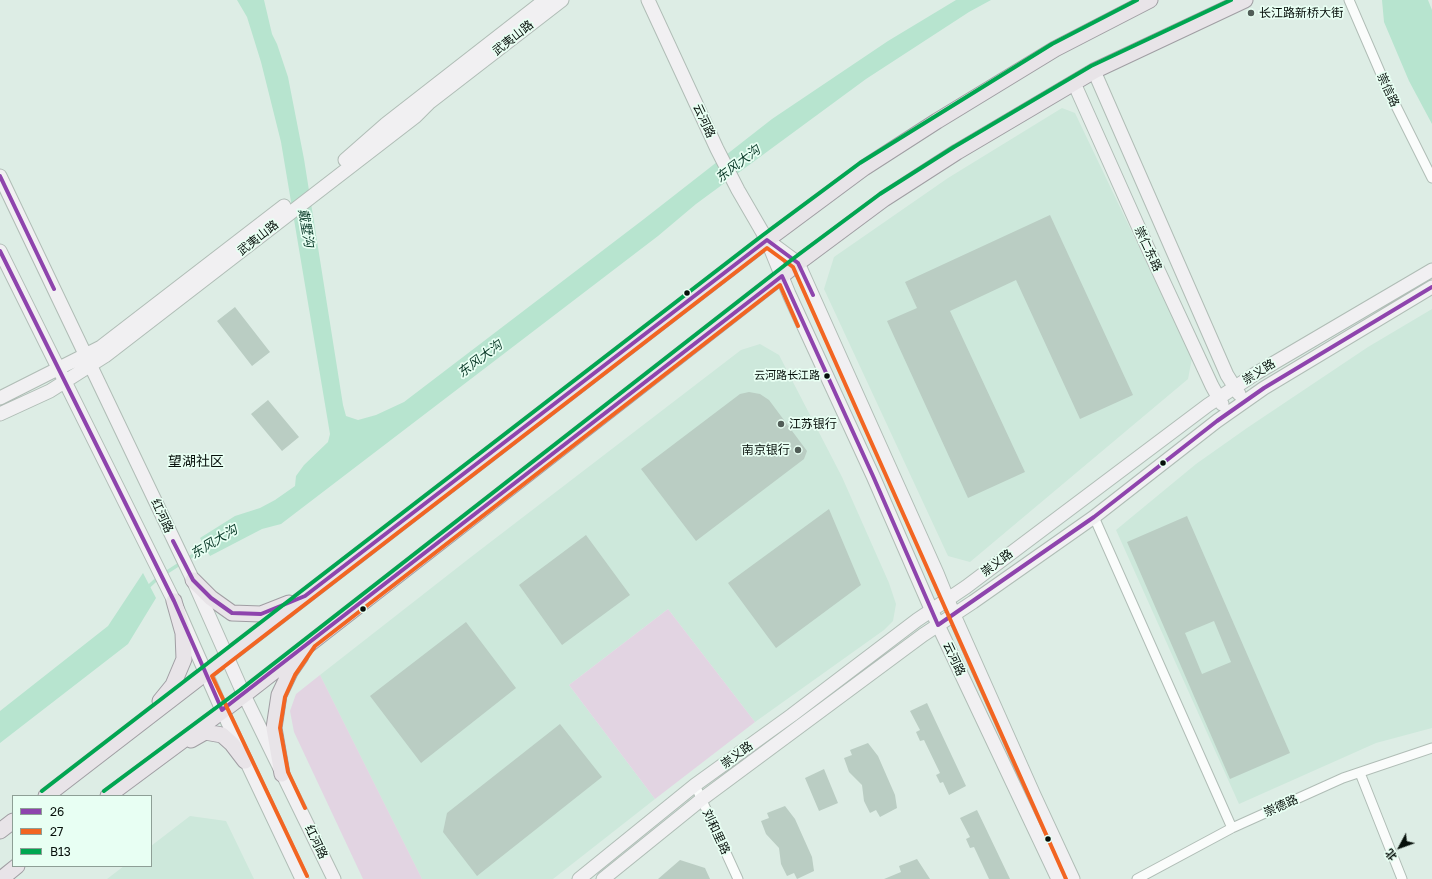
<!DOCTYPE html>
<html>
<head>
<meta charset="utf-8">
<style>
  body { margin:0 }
  #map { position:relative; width:1432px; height:879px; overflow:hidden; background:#ddede5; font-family:"Golos Text","Noto Sans SC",sans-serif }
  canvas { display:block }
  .legend { position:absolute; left:12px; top:795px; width:140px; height:72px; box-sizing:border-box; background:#e8fff3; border:1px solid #8e9f96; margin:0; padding:5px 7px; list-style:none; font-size:12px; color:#060f0a }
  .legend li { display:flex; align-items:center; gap:8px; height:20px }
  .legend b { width:20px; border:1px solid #8e9f96 }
  .north { position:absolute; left:1380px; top:827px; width:40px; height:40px; -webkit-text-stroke:3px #e8fff3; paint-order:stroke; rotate:229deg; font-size:11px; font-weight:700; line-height:16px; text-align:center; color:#060f0a }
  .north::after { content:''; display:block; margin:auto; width:14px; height:18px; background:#060f0a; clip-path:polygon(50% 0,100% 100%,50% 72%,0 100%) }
</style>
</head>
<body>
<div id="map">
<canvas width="1432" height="879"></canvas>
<ul class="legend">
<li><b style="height:5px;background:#8e44ad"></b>26</li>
<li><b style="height:5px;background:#f26522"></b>27</li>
<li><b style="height:5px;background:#00a651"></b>B13</li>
</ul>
<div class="north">北</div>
</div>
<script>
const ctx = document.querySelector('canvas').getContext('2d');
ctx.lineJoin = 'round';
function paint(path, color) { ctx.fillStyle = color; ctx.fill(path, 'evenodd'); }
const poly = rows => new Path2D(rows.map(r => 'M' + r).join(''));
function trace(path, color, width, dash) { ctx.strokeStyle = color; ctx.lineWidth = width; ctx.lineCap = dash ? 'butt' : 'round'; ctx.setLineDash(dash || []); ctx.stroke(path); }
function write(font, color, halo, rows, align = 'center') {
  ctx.font = font + ' "Golos Text","Noto Sans SC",sans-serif'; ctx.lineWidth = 3.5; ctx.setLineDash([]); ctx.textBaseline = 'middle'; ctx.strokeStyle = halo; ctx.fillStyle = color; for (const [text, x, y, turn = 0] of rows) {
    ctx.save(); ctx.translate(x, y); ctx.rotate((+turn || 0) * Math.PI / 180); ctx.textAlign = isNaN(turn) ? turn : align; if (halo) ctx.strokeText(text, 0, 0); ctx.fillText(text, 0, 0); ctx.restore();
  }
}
paint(poly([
  [1062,108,1075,113,1192,358,1188,379,970,562,948,556,824,289,834,257,948,178],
  [1432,309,1432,728,1376,743,1239,804,1116,530,1196,464,1247,428,1368,347],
  [760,344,779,355,842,477,889,583,896,604,893,621,884,630,755,722,668,609,569,685,655,799,553,879,422,879,320,675,471,557,741,350],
  [190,816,226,821,254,879,107,879,124,866,151,866,151,846]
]), '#cde8db');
paint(poly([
  [668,609,755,722,655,799,569,685],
  [320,675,422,879,363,879,294,732,290,711,296,694]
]), '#e2d4e2');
paint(poly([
  [237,0,264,0,272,34,277,44,288,77,304,159,343,405,346,416,358,420,376,415,404,402,644,219,772,119,888,41,956,0,991,0,969,12,866,79,696,204,658,236,281,524,262,529,210,556,200,538,235,516,260,508,275,500,295,486,296,476,304,465,328,442,330,434,281,142,261,62,247,17],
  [1382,0,1428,0,1432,10,1432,124,1409,81,1384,22],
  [143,573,156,598,128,644,0,743,0,711,108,626]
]), '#b7e4cf');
trace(poly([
  [164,574,209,545],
  [147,588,159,577]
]), '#b7e4cf', 3.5);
paint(poly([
  [1050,215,1133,395,1080,419,1016,280,950,311,1025,472,968,498,887,321,917,308,905,282],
  [235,307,270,352,252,366,217,321],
  [749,392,760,394,769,400,807,451,804,459,696,541,641,469,740,394],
  [268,400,299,437,282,451,251,414],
  [829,509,861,585,776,648,728,583],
  [1187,516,1290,753,1230,779,1127,542],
  [1214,621,1231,662,1202,674,1185,633],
  [586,535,630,595,562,645,519,585],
  [466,622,516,688,421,763,370,696],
  [927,703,966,786,949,795,943,782,940,783,936,775,940,773,924,740,920,741,916,732,920,730,910,711],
  [560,724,602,777,477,876,443,832,447,813],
  [868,743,878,756,895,795,897,808,880,817,876,810,870,813,864,801,862,785,849,772,844,758,852,755,850,750],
  [824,769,838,803,819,811,805,778],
  [785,806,795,819,812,857,814,871,797,879,794,873,787,876,781,864,779,848,766,834,761,821,769,818,767,813],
  [977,810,1010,879,989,879,974,847,970,848,966,839,970,837,960,818],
  [917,859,930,879,884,879,901,872,899,866],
  [680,860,705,868,710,879,658,879]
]), '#bacdc3');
const street = poly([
  [1349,0,1387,88,1432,178],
  [1094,517,1232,828],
  [1360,773,1402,879],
  [695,785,738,879],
  [1137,879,1232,828,1343,778,1432,748]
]);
const secondary = poly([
  [648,0,717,149,738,190,767,240,789,294,873,476,938,625,1058,879],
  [1094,71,1227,375,1239,394],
  [1074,83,1146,244,1212,386,1222,404],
  [345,160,386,124,545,0],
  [0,176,193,580,244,695,334,879],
  [767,240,798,263,937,573,954,615,1034,795,1073,879],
  [0,251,174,601,222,710,302,879],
  [0,398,101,347,284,206],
  [0,414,50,391,105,356,416,116,430,102,562,0],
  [579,879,695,785,792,715,917,620,966,587,1208,405,1255,374,1432,270],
  [603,879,702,799,923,635,973,602,1094,517,1217,421,1264,388,1432,287]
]);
const primary = poly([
  [193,580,211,598,232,613,261,614,289,603],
  [160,701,173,685,184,659,183,633,174,601],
  [191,740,205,732,222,735,232,744,245,761],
  [282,774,274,728,279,695,290,672,301,656],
  [46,796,767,240,864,168,937,121,1055,49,1150,0],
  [108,796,244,695,798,263,884,199,957,152,1094,71,1245,0],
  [0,831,13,821],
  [1,879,17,866]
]);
trace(street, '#b0bdb6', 11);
trace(secondary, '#b0bdb6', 15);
trace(primary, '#a09ea3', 17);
trace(street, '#fafcfb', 9);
trace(secondary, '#f1f0f2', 13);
trace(primary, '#e8e4e8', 15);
trace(poly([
  [0,176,54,289],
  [0,251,174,601,222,710,782,276,873,476,938,625,1094,517,1217,421,1264,388,1432,287],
  [173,541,193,580,211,598,232,613,261,614,305,596,767,240,798,263,813,295]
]), '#8e44ad', 4);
trace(poly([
  [305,808,288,772,280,728,285,697,295,675,315,646,780,285,798,326],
  [307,876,212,676,767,248,793,267,1066,879]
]), '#f26522', 4);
trace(poly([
  [42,791,763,235,860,163,1052,44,1137,0],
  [104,791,240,690,794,258,880,194,954,147,1091,66,1231,0]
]), '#00a651', 4);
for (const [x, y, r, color] of [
  [1251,13,4,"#515d57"],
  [687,293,3.5,"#060f0a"],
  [827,376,3.5,"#060f0a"],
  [781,424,4,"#515d57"],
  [798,450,4,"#515d57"],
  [1163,463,3.5,"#060f0a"],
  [363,609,3.5,"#060f0a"],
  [1048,839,3.5,"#060f0a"]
]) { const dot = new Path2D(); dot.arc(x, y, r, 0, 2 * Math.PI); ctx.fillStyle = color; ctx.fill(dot); trace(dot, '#e8fff3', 1.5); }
write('11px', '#060f0a', '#e8fff3', [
  ["云河路长江路",820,376]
], 'right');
write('12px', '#060f0a', '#e8fff3', [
  ["长江路新桥大街",1259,13],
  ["江苏银行",789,424],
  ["南京银行",790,450,"right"]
], 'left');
write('12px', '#060f0a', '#e8fff3', [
  ["武夷山路",513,38,-38],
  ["崇信路",1388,90,65],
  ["云河路",704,121,65],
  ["武夷山路",258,238,-38],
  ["崇仁东路",1148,249,65],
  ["崇义路",1259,372,-32],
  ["红河路",162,516,65],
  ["崇义路",997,563,-37],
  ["云河路",954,659,65],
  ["崇义路",737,755,-36],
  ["崇德路",1281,806,-24],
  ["刘和里路",716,832,65],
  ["红河路",316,842,64]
]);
write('italic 13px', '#093a28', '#e8fff3', [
  ["东风大沟",738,164,-37],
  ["戴墅沟",306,228,80],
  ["东风大沟",480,359,-37],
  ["东风大沟",214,542,-31]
]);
write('14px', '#060f0a', '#e8fff3', [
  ["望湖社区",196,462]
]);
</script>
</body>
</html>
